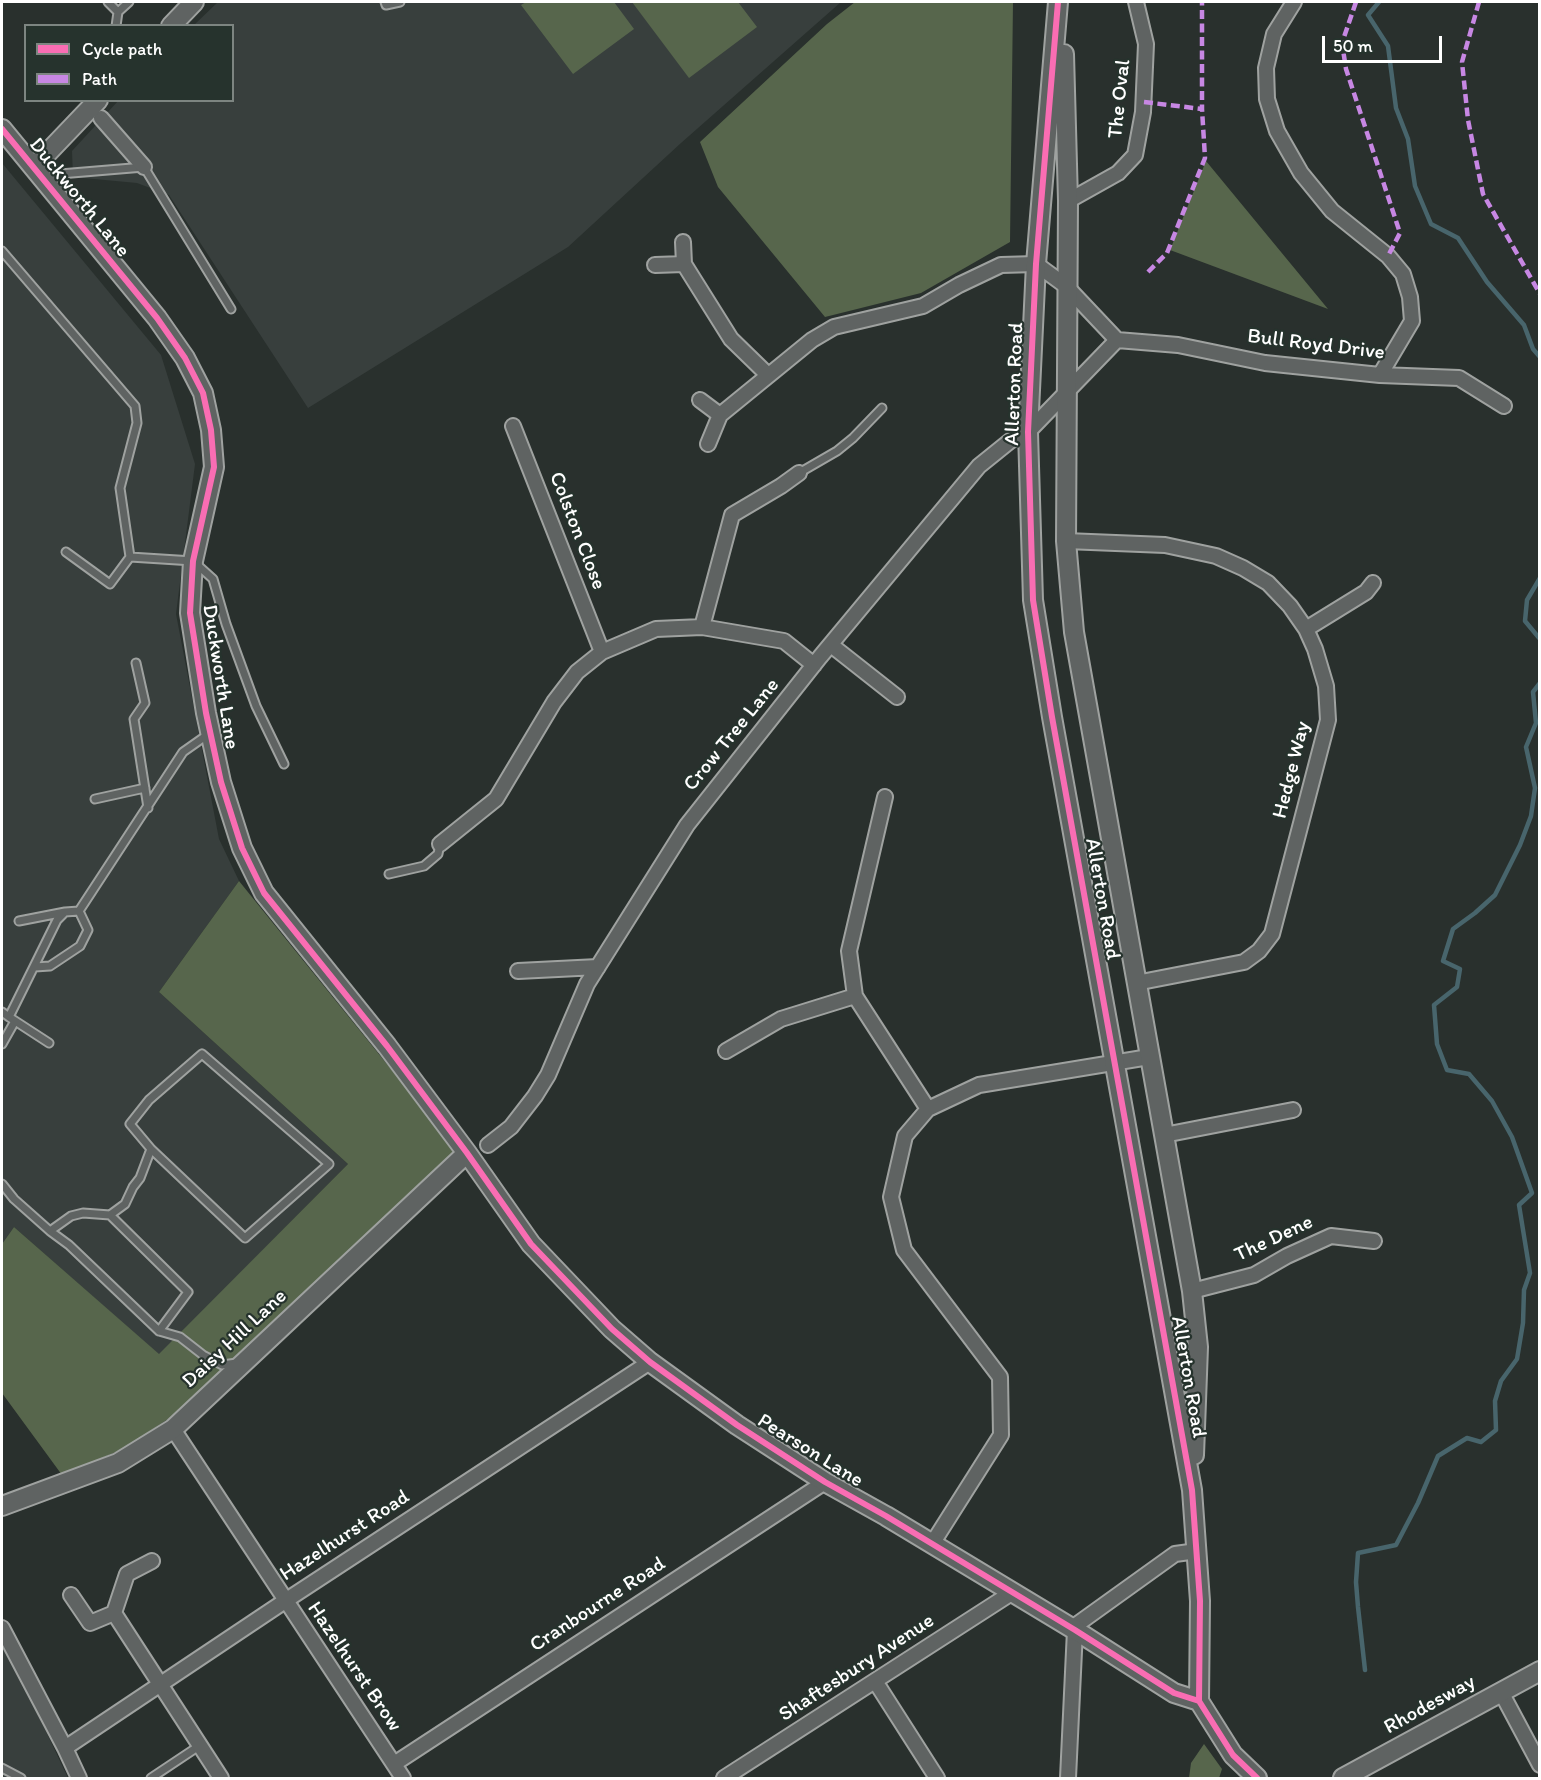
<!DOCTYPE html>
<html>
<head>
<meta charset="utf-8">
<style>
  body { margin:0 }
  #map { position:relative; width:1541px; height:1780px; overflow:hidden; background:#29302d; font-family:Itim,sans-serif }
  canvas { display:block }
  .frame { position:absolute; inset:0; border:3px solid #fff; pointer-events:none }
  .legend { position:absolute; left:24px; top:24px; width:210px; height:78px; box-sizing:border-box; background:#26332d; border:2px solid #7d8581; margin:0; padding:8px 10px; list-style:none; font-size:18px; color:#fff }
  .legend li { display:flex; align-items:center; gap:12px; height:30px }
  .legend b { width:30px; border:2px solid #7d8581 }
  .scale { position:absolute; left:1322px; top:36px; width:120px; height:27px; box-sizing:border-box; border:3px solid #fff; border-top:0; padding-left:8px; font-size:18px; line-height:21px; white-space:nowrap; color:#fff; -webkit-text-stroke:4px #26332d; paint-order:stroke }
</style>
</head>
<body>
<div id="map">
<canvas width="1541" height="1780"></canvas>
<div class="frame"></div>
<ul class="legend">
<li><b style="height:8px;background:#f96db3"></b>Cycle path</li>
<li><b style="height:8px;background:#c787e3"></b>Path</li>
</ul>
<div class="scale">50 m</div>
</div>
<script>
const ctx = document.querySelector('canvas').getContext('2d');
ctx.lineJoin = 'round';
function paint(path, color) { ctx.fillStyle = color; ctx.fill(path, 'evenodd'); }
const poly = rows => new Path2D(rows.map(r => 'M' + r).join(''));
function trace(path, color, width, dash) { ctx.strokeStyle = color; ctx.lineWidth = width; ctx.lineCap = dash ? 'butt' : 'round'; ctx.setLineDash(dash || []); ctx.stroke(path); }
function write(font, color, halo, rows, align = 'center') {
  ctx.font = font + ' Itim,sans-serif'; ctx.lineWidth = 4.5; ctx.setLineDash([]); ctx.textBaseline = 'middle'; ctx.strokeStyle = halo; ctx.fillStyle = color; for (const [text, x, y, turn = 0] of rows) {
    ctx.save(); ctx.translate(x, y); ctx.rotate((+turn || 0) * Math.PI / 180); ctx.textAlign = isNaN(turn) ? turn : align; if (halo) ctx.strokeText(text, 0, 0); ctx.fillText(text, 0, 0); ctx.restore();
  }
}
paint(poly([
  [218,2,841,2,681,143,568,247,308,408,169,195,137,183,73,177,72,151,118,101,232,100,232,26,194,25],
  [2,163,161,355,195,464,176,614,219,839,239,881,159,992,348,1164,159,1355,14,1227,2,1244],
  [2,1646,33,1704,68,1778,2,1778]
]), '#383f3d');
paint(poly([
  [526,2,614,2,634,29,573,74,521,5],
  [632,2,738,2,757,27,689,78],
  [855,2,1013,2,1010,242,921,293,825,317,718,187,700,142,827,24],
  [1206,161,1328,309,1170,250],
  [239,881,458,1152,174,1415,123,1449,62,1475,2,1393,2,1244,14,1227,159,1354,348,1164,159,992],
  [1204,1744,1222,1769,1219,1778,1189,1778,1191,1763]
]), '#57664c');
trace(poly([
  [1379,2,1368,15,1388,46,1396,108,1408,139,1415,186,1431,224,1458,238,1487,282,1524,325,1533,349,1540,357],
  [1540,578,1527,600,1525,621,1540,639],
  [1365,1670,1358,1607,1356,1582,1358,1553,1396,1545,1418,1503,1438,1456,1467,1438,1481,1442,1496,1430,1495,1401,1501,1381,1517,1359,1523,1323,1524,1290,1530,1273,1519,1205,1532,1193,1512,1137,1492,1101,1469,1074,1447,1070,1437,1044,1434,1005,1457,987,1460,969,1443,961,1453,929,1475,913,1495,895,1520,845,1531,816,1535,788,1526,747,1536,723,1533,692,1540,683]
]), '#48656c', 4.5);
const service = poly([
  [108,2,118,12],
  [385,2,386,5,400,2],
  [116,26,118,12,129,2],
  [47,183,60,174,144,167,231,309],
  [2,251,135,406,137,423,120,488,130,557,193,561,213,579,226,624,256,706,284,764],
  [799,473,837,451,853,438,882,408],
  [66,552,110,584,130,557],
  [136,663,145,703,134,719,148,808],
  [95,799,145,788],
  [389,874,424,866,438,854,440,844],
  [79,911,183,752,210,733],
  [19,921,65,912],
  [35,967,50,966,80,946,88,930,79,911],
  [2,1012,9,1017,57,920,65,912,79,911],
  [9,1017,49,1043],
  [2,1044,15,1021],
  [2,1184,14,1199,50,1231,69,1245,159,1331,188,1292,110,1215,83,1213,71,1216,50,1231],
  [110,1215,125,1204,133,1187,140,1178,151,1149,130,1124,149,1100,202,1054,329,1164,245,1238,151,1149],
  [159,1331,180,1337,203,1355,222,1365,237,1363],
  [2,1768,21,1778],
  [151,1778,199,1746]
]);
const minor = poly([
  [1294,2,1274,34,1266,68,1267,99,1277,131,1301,173,1332,211,1388,256,1403,274,1410,297,1412,321,1380,375],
  [101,118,144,167],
  [1068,201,1118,173,1135,155,1143,112,1146,44,1136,2],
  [683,242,684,264],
  [655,265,684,264,731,339,768,375],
  [700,400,720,415],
  [513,426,602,652],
  [708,444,720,415,812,340,834,327,923,306,959,285,1001,265,1036,264,1066,286,1117,340,1178,345,1265,363,1380,375,1459,378,1504,406],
  [1066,541,1165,545,1216,556,1243,568,1268,583,1290,606,1306,629,1315,649,1326,686,1328,720,1272,934,1259,951,1244,962,1136,983],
  [702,627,732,515,781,486,799,473],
  [1306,629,1366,592,1373,583],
  [831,645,897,697],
  [885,797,849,951,855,996,928,1109],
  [440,844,496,799,554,702,577,672,602,652,656,629,702,627,784,641,814,665],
  [518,971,598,967],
  [726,1051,781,1019,855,996],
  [1164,1135,1293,1110],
  [488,1145,511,1127,535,1096,548,1075,587,984,687,825,820,657,979,466,1010,441,1028,432,1117,340],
  [1192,1291,1254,1275,1287,1256,1331,1236,1374,1241],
  [173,1429,403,1778],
  [932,1544,1001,1435,1000,1377,904,1250,891,1197,905,1136,928,1109,979,1085,1149,1057],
  [71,1595,90,1623,114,1613,221,1778],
  [114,1613,127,1574,152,1561],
  [2,1628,65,1748,79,1778],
  [1072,1628,1175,1554,1197,1551],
  [875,1681,937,1778],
  [1501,1692,1540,1765],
  [65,1748,285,1601,650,1362],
  [394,1764,825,1482],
  [724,1778,1013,1592],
  [1068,1778,1075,1630]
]);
const tertiary = poly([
  [1058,2,1036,264,1028,432,1033,600,1052,717,1192,1490,1200,1601,1199,1701,1233,1755,1257,1778],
  [171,26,194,2],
  [1064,54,1068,201,1066,541,1074,632,1192,1291,1198,1347,1194,1455],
  [2,129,157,318,185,358,203,393,211,430,214,467,193,561,190,613,206,713,221,782,242,848,264,893,387,1046,467,1153,531,1244,612,1329,650,1362,737,1425,825,1482,886,1516,1075,1630,1174,1693,1199,1701],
  [34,167,98,100],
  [2,1506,118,1463,173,1429,467,1153],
  [1343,1778,1540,1671]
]);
trace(service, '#9fa2a0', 11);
trace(minor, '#9fa2a0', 18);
trace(tertiary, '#9fa2a0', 22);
trace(service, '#5f6362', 7);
trace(minor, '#5f6362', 14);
trace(tertiary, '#5f6362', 18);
trace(poly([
  [1356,2,1342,43,1346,69,1400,233,1388,256],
  [1479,2,1462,62,1468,120,1483,194,1540,294],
  [1144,102,1202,109,1202,2],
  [1148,272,1167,253,1205,158,1202,109]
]), '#c787e3', 4.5, [9, 4.5]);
trace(poly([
  [1058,2,1036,264,1028,432,1033,600,1052,717,1192,1490,1200,1601,1199,1701,1233,1755,1257,1778],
  [2,129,157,318,185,358,203,393,211,430,214,467,193,561,190,613,206,713,221,782,242,848,264,893,387,1046,467,1153,531,1244,612,1329,650,1362,737,1425,825,1482,886,1516,1075,1630,1174,1693,1199,1701]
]), '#f96db3', 6);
write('21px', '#fff', '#26332d', [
  ["The Oval",1120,99,-84],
  ["Duckworth Lane",79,198,51],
  ["Bull Royd Drive",1316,345,7],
  ["Allerton Road",1015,384,-88],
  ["Colston Close",577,531,69],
  ["Duckworth Lane",220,677,81],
  ["Crow Tree Lane",732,735,-51],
  ["Hedge Way",1292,770,-76],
  ["Allerton Road",1102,899,80],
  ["The Dene",1274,1239,-25],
  ["Daisy Hill Lane",235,1339,-43],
  ["Allerton Road",1188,1377,80],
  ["Pearson Lane",810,1451,32],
  ["Hazelhurst Road",345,1536,-33],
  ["Cranbourne Road",598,1605,-33],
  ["Hazelhurst Brow",354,1667,56],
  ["Shaftesbury Avenue",857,1668,-33],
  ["Rhodesway",1430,1705,-29]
]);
</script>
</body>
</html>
